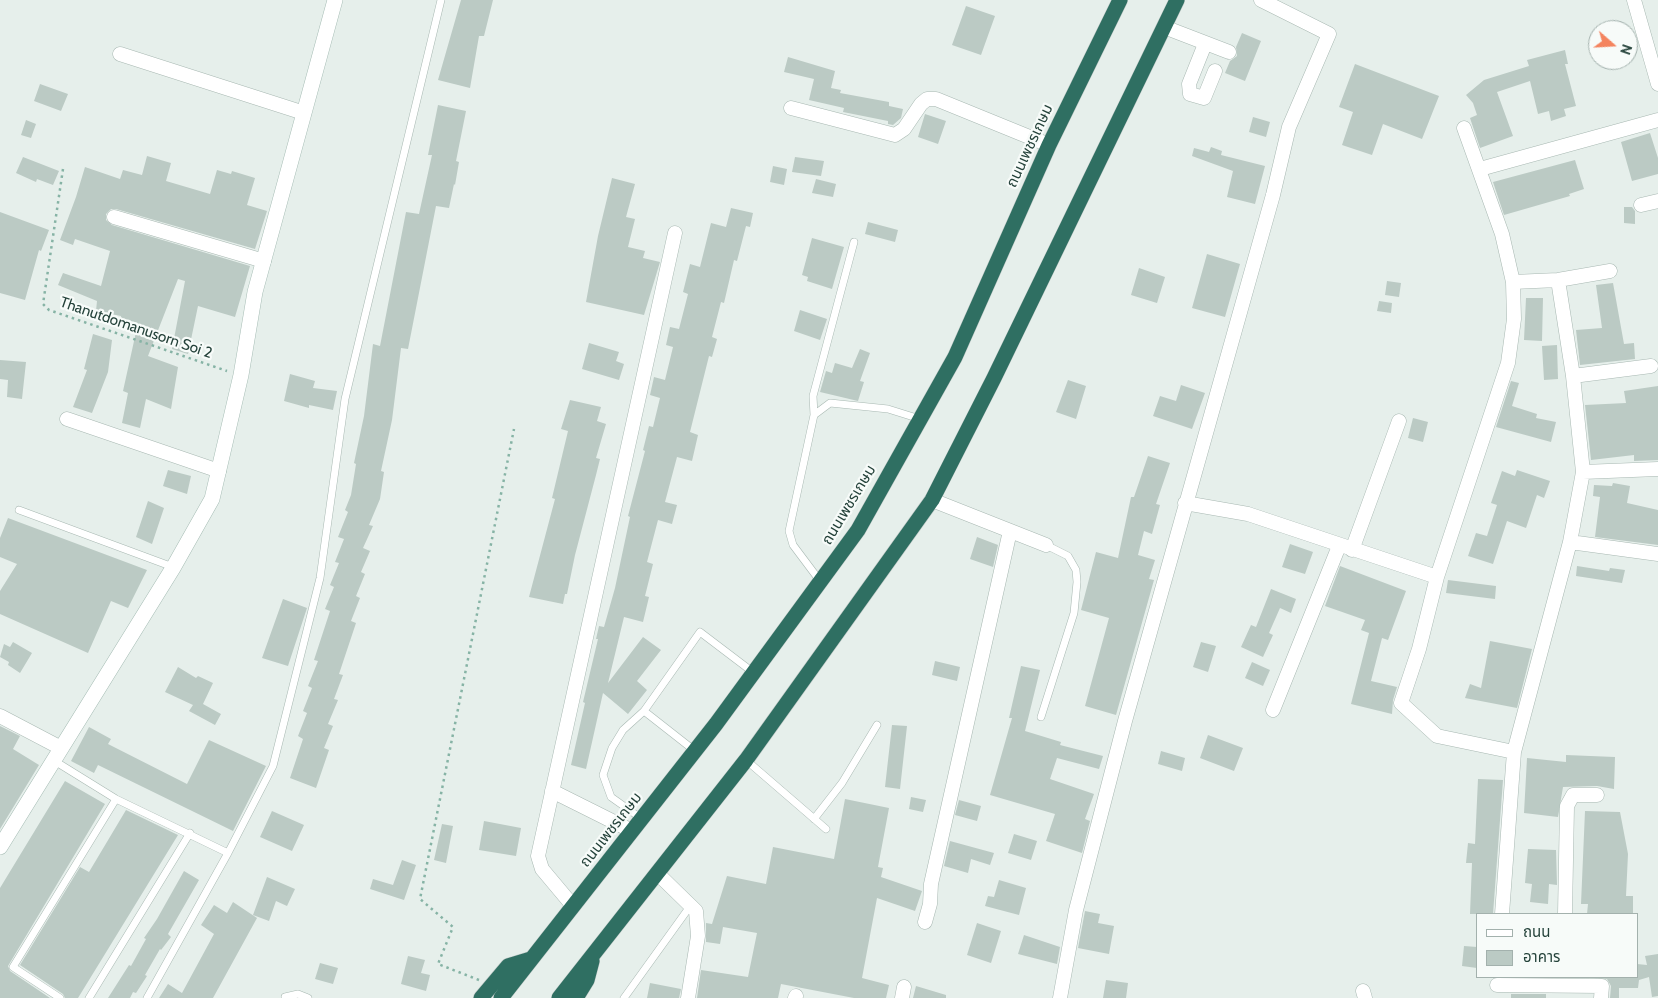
<!DOCTYPE html>
<html>
<head>
<meta charset="utf-8">
<style>
  body { margin:0 }
  #map { position:relative; width:1658px; height:998px; overflow:hidden; background:#e6efeb; font-family:Cabin,"Noto Sans Thai",sans-serif }
  canvas { display:block }
  .legend { position:absolute; left:1476px; top:913px; width:162px; height:65px; box-sizing:border-box; background:#f7fbf9; border:1px solid #a3b1ad; margin:0; padding:6px 9px; list-style:none; font-size:15px; color:#24423a }
  .legend li { display:flex; align-items:center; gap:10px; height:25px }
  .legend b { width:25px; border:1px solid #a3b1ad }
  .north { position:absolute; left:1588px; top:20px; width:50px; height:50px; box-sizing:border-box; background:#f7fbf9; border:1px solid #a3b1ad; border-radius:50%; rotate:109deg; font-size:14px; font-weight:700; line-height:20px; text-align:center; color:#24423a }
  .north::after { content:''; display:block; margin:auto; width:18px; height:22px; background:#f4845f; clip-path:polygon(50% 0,100% 100%,50% 72%,0 100%) }
</style>
</head>
<body>
<div id="map">
<canvas width="1658" height="998"></canvas>
<ul class="legend">
<li><b style="height:6px;background:#fff"></b>ถนน</li>
<li><b style="height:14px;background:#bbcac4"></b>อาคาร</li>
</ul>
<div class="north">N</div>
</div>
<script>
const ctx = document.querySelector('canvas').getContext('2d');
ctx.lineJoin = 'round';
function paint(path, color) { ctx.fillStyle = color; ctx.fill(path, 'evenodd'); }
const poly = rows => new Path2D(rows.map(r => 'M' + r).join(''));
function trace(path, color, width, dash) { ctx.strokeStyle = color; ctx.lineWidth = width; ctx.lineCap = dash ? 'butt' : 'round'; ctx.setLineDash(dash || []); ctx.stroke(path); }
function write(font, color, halo, rows, align = 'center') {
  ctx.font = font + ' Cabin,"Noto Sans Thai",sans-serif'; ctx.lineWidth = 4.5; ctx.setLineDash([]); ctx.textBaseline = 'middle'; ctx.strokeStyle = halo; ctx.fillStyle = color; for (const [text, x, y, turn = 0] of rows) {
    ctx.save(); ctx.translate(x, y); ctx.rotate((+turn || 0) * Math.PI / 180); ctx.textAlign = isNaN(turn) ? turn : align; if (halo) ctx.strokeText(text, 0, 0); ctx.fillText(text, 0, 0); ctx.restore();
  }
}
paint(poly([
  [461,0,493,0,484,36,479,36,470,88,438,80],
  [966,6,995,16,981,55,952,45],
  [1242,33,1261,41,1245,81,1225,73,1230,61,1237,56,1236,47],
  [1565,50,1568,64,1565,64,1576,106,1564,109,1566,116,1551,121,1549,111,1538,114,1530,81,1497,92,1513,136,1480,148,1470,118,1477,115,1473,103,1466,95,1484,80,1529,66,1527,60],
  [788,57,835,71,831,88,841,90,840,93,889,102,889,106,903,109,901,118,893,125,888,124,888,121,843,112,844,108,809,100,814,79,784,72],
  [1355,64,1439,96,1422,139,1383,124,1372,155,1342,145,1353,112,1339,107],
  [40,84,68,94,61,111,34,101],
  [438,105,466,111,456,161,459,162,455,185,454,184,449,208,436,206,408,349,401,348,392,420,381,471,384,472,380,499,369,525,373,526,363,548,370,551,361,572,365,574,356,596,360,598,351,621,356,623,339,674,343,675,334,699,338,700,328,724,333,726,324,748,329,750,316,788,290,778,303,739,298,736,307,713,303,711,312,688,308,686,318,661,314,660,330,611,325,609,334,587,330,585,339,563,335,562,344,539,338,537,348,512,345,510,351,495,356,464,354,463,364,416,373,344,380,346,406,212,419,214,432,155,428,155],
  [925,114,946,121,938,144,918,137],
  [1253,117,1270,122,1266,137,1249,132],
  [26,120,36,124,31,138,21,135],
  [1650,133,1658,158,1658,174,1632,181,1621,142],
  [1211,147,1222,151,1221,155,1265,166,1255,204,1227,197,1233,171,1192,156,1194,148,1209,152],
  [147,156,171,163,166,181,210,194,217,170,231,174,232,171,255,178,247,205,267,211,255,249,116,209,111,209,106,214,106,220,112,225,250,266,235,317,198,306,188,354,172,349,185,281,178,279,148,356,178,367,171,409,146,399,140,428,122,423,128,393,123,391,138,323,121,318,121,316,96,311,97,301,58,285,63,273,101,286,110,251,75,239,73,245,60,240,76,197,85,167,120,179,123,170,142,175],
  [23,157,59,171,53,185,37,179,36,182,16,173],
  [795,157,824,161,821,176,792,172],
  [1575,160,1584,189,1569,194,1570,196,1504,215,1493,182],
  [773,166,787,169,784,185,770,182],
  [612,178,635,184,626,217,635,219,628,247,645,251,643,258,660,262,644,315,586,302,598,236],
  [816,179,836,184,833,197,812,193],
  [1624,207,1632,207,1635,211,1635,224,1624,223],
  [731,208,753,213,750,227,746,226,737,261,734,260,724,303,721,302,712,337,717,339,712,357,709,356,690,432,698,435,692,461,677,457,665,502,677,505,672,524,658,520,647,562,653,564,645,596,649,597,643,622,624,617,608,683,643,637,661,650,637,681,647,690,628,714,603,693,586,769,571,765,585,703,583,702,598,639,596,639,599,626,604,627,615,588,630,517,628,516,645,451,643,450,649,426,653,427,660,398,650,395,654,377,665,380,673,347,666,345,670,327,679,329,688,294,683,292,690,264,700,267,711,223,726,227],
  [0,212,49,230,41,251,39,250,25,300,0,293],
  [868,222,898,230,895,242,865,234],
  [812,238,844,247,832,289,807,281,808,277,802,275],
  [1207,254,1240,264,1225,317,1192,308],
  [1139,268,1165,277,1157,303,1131,295],
  [1387,281,1401,283,1399,297,1385,295],
  [1613,283,1624,344,1634,343,1635,359,1580,365,1576,330,1602,328,1596,285],
  [1526,298,1543,298,1542,341,1524,340],
  [1379,301,1392,303,1391,313,1377,311],
  [800,310,827,319,820,340,794,331],
  [93,334,112,340,108,372,92,413,73,407,87,370,84,369],
  [589,343,619,352,616,361,624,364,619,380,582,369],
  [1557,345,1558,379,1544,380,1542,346],
  [860,349,870,353,860,381,864,382,858,401,820,392,826,371,832,373,835,363,852,368],
  [0,360,26,362,22,399,7,397,8,380,0,379],
  [290,374,315,381,313,388,337,391,333,410,309,405,309,408,284,401],
  [1068,380,1086,386,1076,419,1056,412],
  [1511,381,1519,383,1512,406,1537,414,1536,418,1556,422,1551,442,1496,427],
  [1181,385,1205,393,1192,429,1153,416,1160,396,1176,401],
  [1658,386,1658,460,1634,461,1634,455,1591,460,1585,405,1626,403,1624,391],
  [570,400,601,407,597,421,606,424,596,458,600,459,596,475,575,555,567,594,565,594,563,604,529,597,555,499,552,498,568,431,561,429],
  [1413,418,1428,422,1423,442,1408,438],
  [1148,456,1170,463,1156,504,1160,505,1152,534,1144,531,1138,555,1155,560,1149,579,1154,580,1116,715,1085,706,1109,618,1081,610,1096,552,1118,558,1131,497,1134,497],
  [168,470,191,476,187,494,163,486],
  [1517,470,1550,481,1544,498,1537,495,1526,528,1507,521,1493,564,1468,556,1476,533,1487,536,1497,505,1491,503,1502,471,1515,476],
  [1613,483,1630,486,1627,503,1658,510,1658,545,1595,537,1600,497,1593,496,1594,485,1612,486],
  [148,501,164,508,152,544,136,537],
  [8,518,147,570,128,608,111,601,88,653,0,614,0,591,17,564,0,557,0,538],
  [977,537,998,545,993,567,970,559],
  [1290,544,1313,552,1305,574,1282,567],
  [1340,566,1406,591,1388,640,1382,638,1371,681,1397,687,1393,700,1392,714,1351,704,1369,633,1361,630,1365,620,1325,606],
  [1577,566,1609,571,1610,568,1625,570,1622,583,1576,576],
  [1448,580,1496,586,1495,599,1446,593],
  [1271,589,1296,599,1291,613,1280,608,1269,633,1273,635,1263,657,1241,647,1251,625,1256,627],
  [283,599,307,608,288,666,262,658],
  [1490,641,1532,649,1517,708,1465,698,1470,684,1481,688],
  [13,642,32,653,20,673,8,665,9,662,0,657,4,644,10,647],
  [1201,642,1216,646,1208,672,1193,667],
  [935,661,960,667,957,681,932,675],
  [1252,662,1270,670,1263,686,1245,678],
  [1021,666,1040,670,1025,731,1061,742,1060,745,1103,756,1099,769,1057,758,1050,779,1094,794,1085,819,1090,821,1082,853,1046,841,1055,814,990,795,1012,718,1009,718],
  [178,667,196,678,198,676,213,683,203,704,221,714,215,725,189,711,193,705,165,692],
  [892,725,907,726,900,789,885,787],
  [0,726,20,736,13,749,39,765,0,829],
  [89,727,111,739,108,744,187,784,209,740,266,766,233,831,98,765,94,773,71,761],
  [1208,735,1243,748,1234,771,1200,758],
  [1161,751,1185,758,1182,771,1158,764],
  [1566,755,1615,757,1614,789,1597,786,1563,787,1558,817,1524,813,1527,758,1566,762],
  [1478,779,1503,780,1493,914,1470,914,1472,863,1466,863,1468,843,1475,844],
  [65,781,105,804,8,966,10,971,50,998,0,998,0,888],
  [911,797,926,800,923,812,909,809],
  [845,799,889,808,878,867,883,868,881,877,922,891,915,911,877,898,862,978,889,985,886,998,854,998,781,984,778,998,697,998,701,970,748,977,757,933,723,927,720,944,706,942,706,923,712,924,727,876,766,884,773,847,834,859],
  [959,800,981,806,977,821,955,815],
  [126,810,178,835,78,998,65,998,63,994,20,965,80,867,89,872],
  [272,811,304,825,292,851,260,837],
  [1585,811,1620,812,1628,854,1626,896,1633,896,1633,914,1587,914,1588,904,1581,904],
  [484,821,521,828,516,856,479,850],
  [442,824,453,826,446,863,434,860],
  [1014,834,1037,841,1031,860,1008,853],
  [950,841,994,853,990,865,971,859,968,873,944,866],
  [1528,849,1556,850,1557,885,1549,884,1548,904,1530,902,1532,884,1525,883],
  [402,860,416,865,404,900,370,889,373,879,393,885],
  [184,871,199,880,168,934,171,937,161,950,160,949,145,975,147,976,136,993,133,992,130,998,108,998,129,965,131,966,146,939,144,938,157,919],
  [267,877,295,889,287,906,276,901,269,921,253,915],
  [999,880,1026,888,1019,915,985,906,988,896,994,897],
  [233,902,257,918,213,998,159,998,168,984,182,993,214,934,201,925,214,905,227,913],
  [1085,911,1100,914,1098,923,1114,926,1109,954,1078,948],
  [977,923,1001,931,991,963,967,955],
  [1024,935,1060,947,1057,964,1018,954],
  [1464,946,1477,947,1477,968,1462,966],
  [1658,954,1658,996,1652,997,1649,977,1639,980,1638,988,1619,988,1619,998,1610,998,1611,986,1607,979,1576,977,1637,977,1637,964,1647,965,1645,956],
  [408,956,425,960,421,973,430,975,426,991,401,984],
  [320,963,338,968,333,984,315,979],
  [1106,980,1128,983,1126,998,1103,998],
  [650,983,681,989,679,998,647,998],
  [916,986,946,995,946,998,913,998],
  [1511,994,1546,994,1546,998,1511,998]
]), '#bbcac4');
const lane = poly([
  [814,415,813,396,854,242],
  [19,510,173,567],
  [820,581,793,545,789,531,814,415,830,403,888,409,920,419],
  [1041,717,1074,613,1077,582,1076,570,1068,556,1046,545],
  [695,751,644,711,700,632,754,673],
  [53,760,116,799,228,853],
  [746,760,826,829],
  [642,819,611,797,603,775,612,748,623,730,644,711],
  [814,819,842,783,877,725],
  [285,997,298,994,308,998],
  [60,998,13,967,116,799],
  [89,998,190,833],
  [147,998,228,853,273,766,320,578,345,399,441,0],
  [624,998,691,905]
]);
const street = poly([
  [1634,0,1658,84],
  [1164,27,1229,52],
  [1205,44,1189,84,1190,94,1204,98,1215,71],
  [120,54,304,113],
  [791,108,895,135,904,129,921,104,927,99,936,99,1049,145],
  [1464,128,1502,234,1513,282,1514,319,1508,363,1437,577,1419,649,1401,703,1437,736,1514,752],
  [1480,169,1658,120],
  [1641,205,1658,201],
  [114,217,264,261],
  [1513,282,1558,280,1610,271],
  [1573,376,1651,366],
  [67,419,219,471],
  [1583,472,1658,469],
  [932,500,1046,545],
  [1185,503,1248,514,1437,577],
  [1570,542,1658,554],
  [1352,550,1399,421],
  [1273,710,1339,546],
  [0,716,61,748],
  [552,791,632,831],
  [658,874,696,911,698,936,688,998],
  [573,906,542,869,538,856,675,233],
  [1502,914,1514,752,1570,542,1583,472,1573,376,1558,280],
  [1565,914,1567,806,1573,795,1597,795],
  [925,922,930,904,931,884,1010,531],
  [1497,985,1602,986,1601,998],
  [1363,991,1365,998],
  [795,998,796,996],
  [902,998,904,987],
  [1060,998,1076,910,1125,721,1273,195,1289,127,1329,34,1261,0]
]);
const secondary = poly([
  [0,847,173,568,212,499,241,375,255,292,335,0]
]);
const highway = poly([
  [481,998,508,966,531,959],
  [501,998,716,724,858,530,955,357,1049,145,1120,0],
  [559,998,746,760,932,500,994,378,1177,0],
  [576,998,587,980,592,961]
]);
trace(lane, '#a8b8b2', 8);
trace(street, '#a8b8b2', 15);
trace(secondary, '#a4bbb3', 16);
trace(highway, '#c2cac8', 16);
trace(poly([
  [63,169,43,304,49,310,227,371],
  [479,980,438,964,453,927,420,899,514,429]
]), '#86b3a5', 2.5, [2.5, 4]);
trace(lane, '#fff', 7);
trace(street, '#fff', 14);
trace(secondary, '#fff', 15);
trace(highway, '#2f6f62', 15);
write('15px', '#24423a', '#f7fbf9', [
  ["ถนนเพชรเกษม",1030,146,-65],
  ["Thanutdomanusorn Soi 2",136,328,19],
  ["ถนนเพชรเกษม",849,505,-59],
  ["ถนนเพชรเกษม",611,830,-52]
]);
</script>
</body>
</html>
